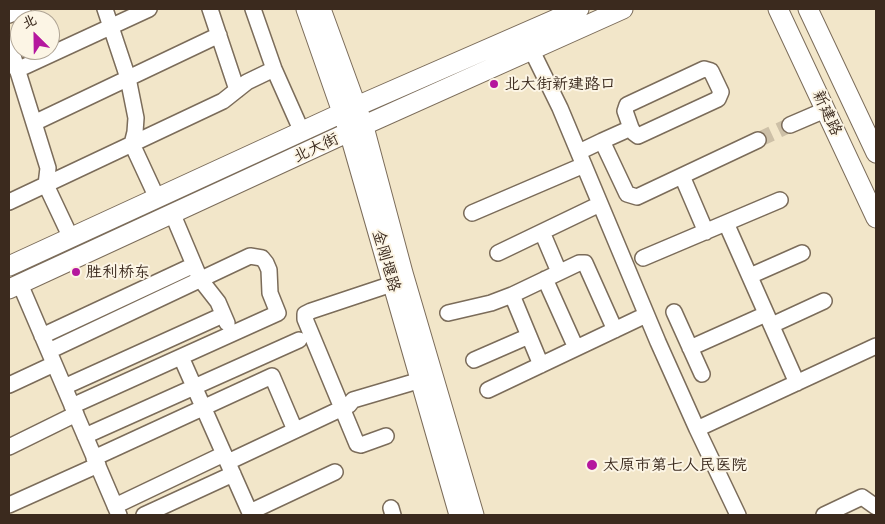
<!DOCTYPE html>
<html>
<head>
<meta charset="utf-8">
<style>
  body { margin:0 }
  #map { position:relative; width:885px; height:524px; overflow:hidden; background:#f2e6c9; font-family:"Comic Neue","LXGW WenKai TC",sans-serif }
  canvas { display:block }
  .frame { position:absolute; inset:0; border:10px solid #3b2a1e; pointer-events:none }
  .north { position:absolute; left:10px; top:10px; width:50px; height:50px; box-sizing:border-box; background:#fcf5e5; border:1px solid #afa495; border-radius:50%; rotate:337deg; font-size:14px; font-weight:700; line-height:20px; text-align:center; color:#3b2a1e }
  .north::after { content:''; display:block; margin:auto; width:18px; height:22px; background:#b5179e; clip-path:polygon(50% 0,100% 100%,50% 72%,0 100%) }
</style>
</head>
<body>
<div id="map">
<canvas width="885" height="524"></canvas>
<div class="frame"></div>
<div class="north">北</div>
</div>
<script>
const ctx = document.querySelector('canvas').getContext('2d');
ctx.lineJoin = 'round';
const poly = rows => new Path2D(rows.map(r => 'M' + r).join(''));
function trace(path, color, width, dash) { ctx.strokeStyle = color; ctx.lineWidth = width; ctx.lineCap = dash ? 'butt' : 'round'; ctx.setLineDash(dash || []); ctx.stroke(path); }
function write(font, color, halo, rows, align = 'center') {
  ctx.font = font + ' "Comic Neue","LXGW WenKai TC",sans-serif'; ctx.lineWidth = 4; ctx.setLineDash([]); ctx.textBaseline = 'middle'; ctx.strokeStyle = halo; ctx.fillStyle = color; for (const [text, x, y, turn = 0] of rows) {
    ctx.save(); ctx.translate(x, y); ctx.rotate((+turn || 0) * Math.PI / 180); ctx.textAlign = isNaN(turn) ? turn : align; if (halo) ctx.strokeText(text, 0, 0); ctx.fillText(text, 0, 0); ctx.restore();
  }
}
trace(poly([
  [758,140,790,125]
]), '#cdc0a7', 15, [15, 8]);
const minor = poly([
  [105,9,128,78,136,118,135,132,132,144,157,198],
  [210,9,237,90],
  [253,9,274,69,302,132],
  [9,15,23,9],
  [9,43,48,168,46,185,71,238],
  [532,51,560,108,658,342,697,429,738,515],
  [17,70,149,9],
  [34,123,219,35],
  [790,125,825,110],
  [602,141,631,128,625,111,627,105,704,69,711,71,721,92,718,99,638,136,634,133,631,128],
  [579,152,602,141,627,194,637,197,758,140],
  [682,176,706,232],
  [9,202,223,101,247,82,274,69],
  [472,213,584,165],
  [173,215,200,279,218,302,227,323],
  [726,223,797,383],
  [542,232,559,272],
  [498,253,600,204],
  [643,258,780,200],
  [750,276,802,253],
  [545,279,576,348],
  [20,284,119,515],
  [512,295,579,263,585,263,615,330],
  [674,312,702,374],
  [448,313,491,303,512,295,541,365],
  [772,325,824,301],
  [42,336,194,265],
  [690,348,766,314],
  [49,351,250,256,262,258,266,263,269,270,270,293,278,313,72,406],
  [181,357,251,515],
  [474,360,529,336],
  [9,385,54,364],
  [64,387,223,315],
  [488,390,646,315],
  [697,429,876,346],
  [85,436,299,340],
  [386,436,361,445,357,444,305,319,305,314,311,311,392,284],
  [9,447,76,414],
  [94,458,272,376,295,430],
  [228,462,349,405,353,400,431,377],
  [9,505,98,465],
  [115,506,224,454],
  [391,508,393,515],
  [250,512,335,472],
  [144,515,233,474],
  [824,515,862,497,876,507]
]);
const major = poly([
  [306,9,349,132,459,515],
  [321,9,364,127,403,273,474,515],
  [778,9,876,218],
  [808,9,876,153],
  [9,266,357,106,579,9],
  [9,289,349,132,623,9]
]);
trace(minor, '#7b6c5a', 18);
trace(major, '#7b6c5a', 21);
trace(minor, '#fff', 15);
trace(major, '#fff', 19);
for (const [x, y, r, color] of [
  [494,84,5,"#b5179e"],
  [76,272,5,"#b5179e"],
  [592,465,6,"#b5179e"]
]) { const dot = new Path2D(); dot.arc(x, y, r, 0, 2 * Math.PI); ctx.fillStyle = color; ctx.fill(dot); trace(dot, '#fcf5e5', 2); }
write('16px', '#3b2a1e', '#fcf5e5', [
  ["北大街新建路口",504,84],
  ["胜利桥东",86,272],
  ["太原市第七人民医院",603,465]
], 'left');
write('16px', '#3b2a1e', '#fcf5e5', [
  ["新建路",827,113,65],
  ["北大街",316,148,-25],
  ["金刚堰路",386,261,74]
]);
</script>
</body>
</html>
